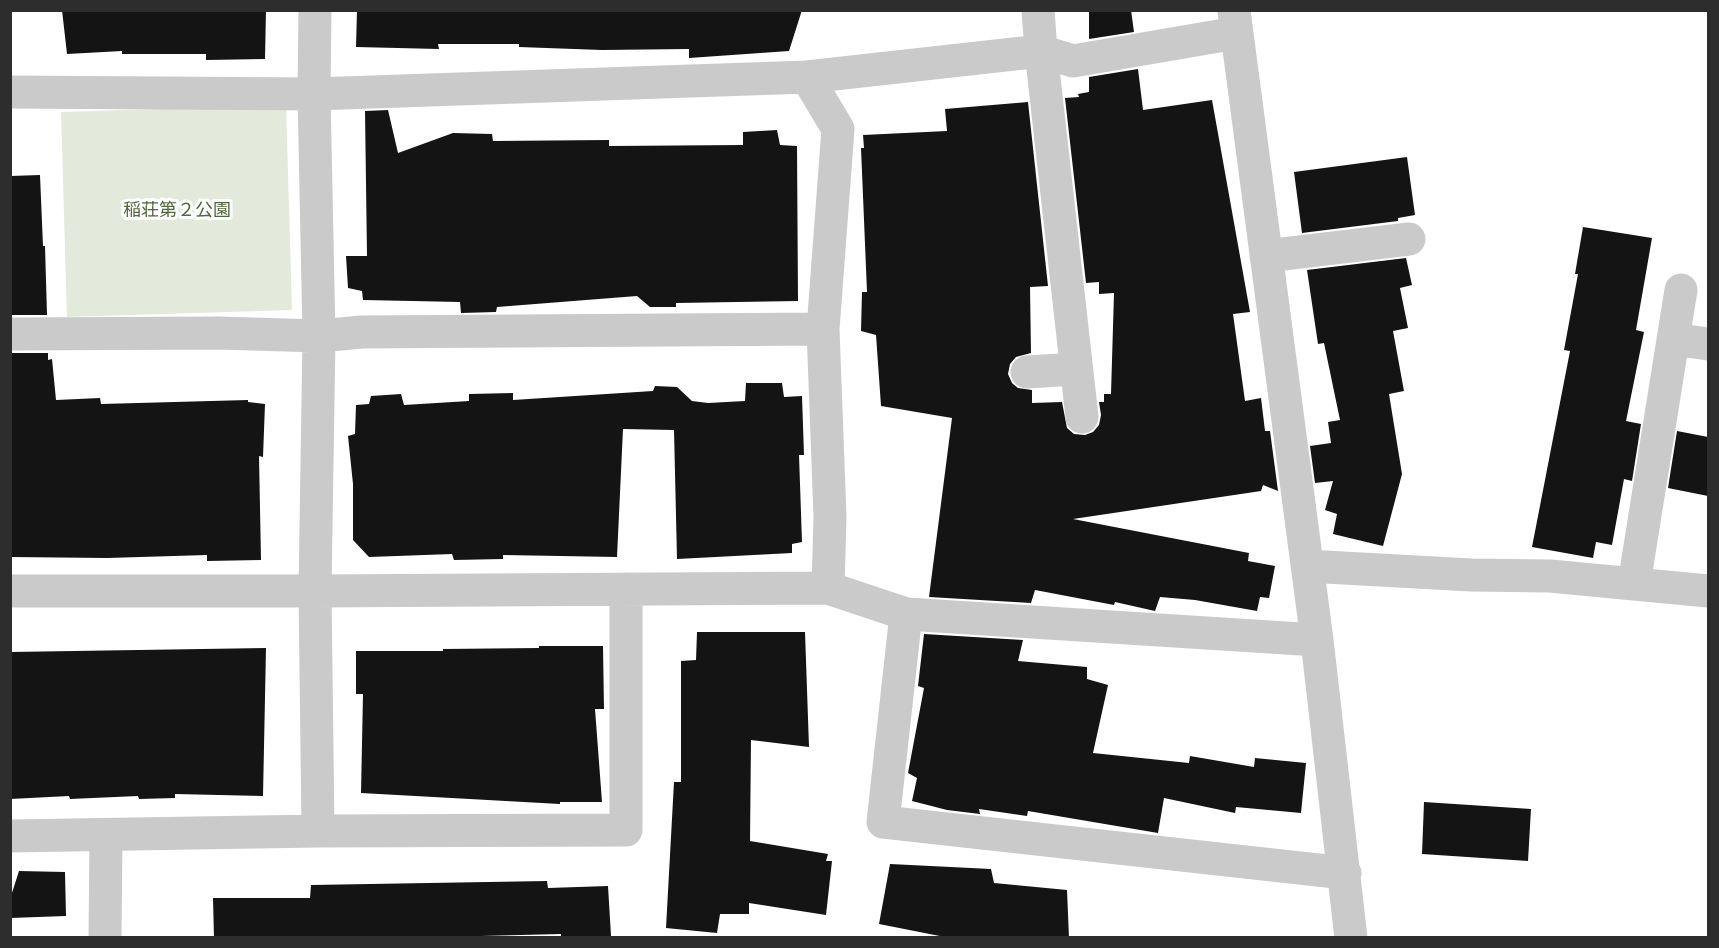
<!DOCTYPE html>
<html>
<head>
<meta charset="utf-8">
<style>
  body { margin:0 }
  #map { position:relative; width:1719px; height:948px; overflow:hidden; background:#fff; font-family:Rubik,sans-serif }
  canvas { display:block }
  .frame { position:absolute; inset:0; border:12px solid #2d2d2d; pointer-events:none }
</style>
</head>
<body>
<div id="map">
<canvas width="1719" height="948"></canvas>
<div class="frame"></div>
</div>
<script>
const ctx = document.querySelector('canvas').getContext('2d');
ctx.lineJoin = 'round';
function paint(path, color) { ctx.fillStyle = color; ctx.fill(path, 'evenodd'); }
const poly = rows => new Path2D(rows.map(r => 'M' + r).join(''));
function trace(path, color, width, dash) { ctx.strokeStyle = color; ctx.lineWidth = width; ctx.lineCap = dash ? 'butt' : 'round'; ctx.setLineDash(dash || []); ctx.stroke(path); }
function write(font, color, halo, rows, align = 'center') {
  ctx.font = font + ' Rubik,"Noto Sans JP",sans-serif'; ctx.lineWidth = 6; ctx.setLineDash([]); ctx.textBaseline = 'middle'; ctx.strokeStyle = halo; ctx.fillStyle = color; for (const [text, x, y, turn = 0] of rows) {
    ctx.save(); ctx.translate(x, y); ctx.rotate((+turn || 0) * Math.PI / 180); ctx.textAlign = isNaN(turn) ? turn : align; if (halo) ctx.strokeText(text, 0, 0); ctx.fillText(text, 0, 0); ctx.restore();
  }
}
paint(poly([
  [286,105,292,310,67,317,61,112]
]), '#e3eadb');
paint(poly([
  [62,10,266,10,265,59,206,60,206,54,122,54,122,51,67,54],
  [357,10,802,10,789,51,689,58,689,49,602,50,519,47,519,44,438,44,439,49,356,47],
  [1089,10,1131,10,1134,32,1089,39],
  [1138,69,1143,110,1212,100,1250,312,1233,314,1245,401,1261,398,1265,431,1270,431,1278,491,1263,485,1261,491,1073,519,1249,553,1248,561,1275,566,1269,598,1260,597,1257,611,1195,600,1160,597,1155,611,1115,602,1114,605,1035,590,1031,603,929,597,952,418,881,406,876,335,861,331,862,292,867,292,861,148,864,148,863,135,947,131,945,109,1028,102,1048,286,1030,287,1031,353,1016,357,1010,364,1008,374,1012,383,1018,388,1032,390,1032,403,1062,402,1067,428,1074,434,1085,435,1093,432,1099,425,1101,415,1099,402,1104,402,1104,394,1111,394,1114,293,1099,294,1099,282,1086,283,1065,98,1079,97,1078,94,1089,92,1089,77],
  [388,110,398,153,453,133,492,134,493,141,609,140,609,146,743,145,743,132,777,130,780,145,797,146,798,301,676,303,676,307,650,307,637,296,497,307,496,312,461,313,460,302,363,300,362,291,348,288,346,256,367,256,365,111],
  [1407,157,1415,215,1398,218,1398,221,1302,233,1294,172],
  [40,175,43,246,45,246,47,315,10,315,10,176],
  [1583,227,1652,238,1636,330,1644,332,1626,421,1641,424,1632,481,1624,479,1612,545,1596,542,1593,558,1532,547,1570,351,1564,350,1578,274,1575,274],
  [1406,258,1412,285,1400,288,1408,328,1393,331,1404,391,1389,394,1402,474,1383,546,1333,534,1337,514,1325,510,1333,481,1315,483,1310,446,1331,443,1328,422,1340,420,1324,343,1318,344,1307,270],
  [10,353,48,353,48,360,52,359,56,400,100,398,101,404,248,400,248,402,265,404,263,457,259,456,261,560,207,561,207,555,107,558,10,557],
  [746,383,782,383,784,397,802,396,804,455,799,455,802,542,792,544,792,553,677,559,674,430,623,429,617,557,503,555,503,559,454,560,452,554,369,557,353,540,353,484,348,436,355,434,356,405,369,404,371,396,401,394,404,405,469,401,469,394,513,393,513,400,653,391,655,386,677,387,692,401,708,403,745,401],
  [1677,431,1708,437,1708,496,1668,488],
  [697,632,805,632,809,747,751,740,750,841,828,854,826,861,832,861,826,915,749,903,749,914,720,914,717,933,666,928,674,782,681,782,681,661,696,660],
  [924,634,1023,640,1018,661,1087,667,1087,679,1108,685,1093,753,1189,763,1190,756,1254,767,1255,758,1306,763,1301,813,1236,807,1235,813,1164,798,1158,833,1028,811,1027,816,979,809,980,814,947,810,912,801,917,778,908,773,924,688,918,686],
  [539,646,603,646,604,709,595,709,602,802,560,802,560,804,361,793,363,694,356,694,356,651,443,651,443,649,539,648],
  [266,648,263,796,175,794,175,798,139,799,138,796,70,799,69,796,10,799,10,652],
  [1424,802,1531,809,1528,861,1422,854],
  [890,864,991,869,994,883,1067,890,1069,938,950,938,879,924],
  [19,871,65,872,66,916,10,918,10,899],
  [547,881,548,888,608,886,611,936,569,938,561,938,561,934,401,938,214,938,213,898,310,898,311,885]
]), '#141414');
trace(poly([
  [1038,10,1041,51,1082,417],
  [1234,11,1317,640,1351,938],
  [807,77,838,129,823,329,830,517,828,588],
  [10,92,314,94,807,77,1041,51,1073,61,1236,33],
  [1266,256,1409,239],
  [10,334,219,333,319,336,362,332,823,329],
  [1673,339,1708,344],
  [1027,372,1076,369],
  [1307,566,1471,575,1550,576,1708,591],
  [1634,584,1681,290],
  [10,591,315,591,828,588,906,614,1317,640],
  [906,614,883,822,1345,873],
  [318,831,626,830,626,589],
  [10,836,318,831,315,591,319,336,314,94,315,10],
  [105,938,106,835]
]), '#cacaca', 33);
write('18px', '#51663d', '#fff', [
  ["稲荘第２公園",177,211]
]);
</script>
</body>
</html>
